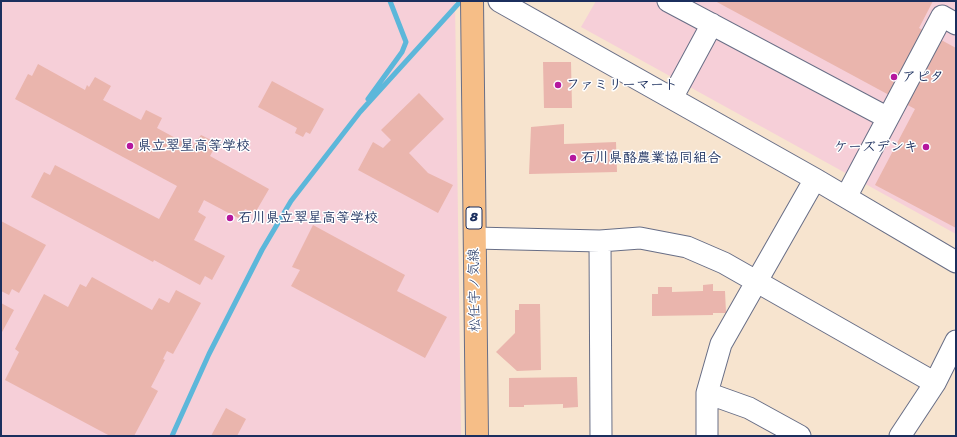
<!DOCTYPE html>
<html>
<head>
<meta charset="utf-8">
<style>
  body { margin:0 }
  #map { position:relative; width:957px; height:437px; overflow:hidden; background:#f7e4cf; font-family:Sriracha,sans-serif }
  canvas { display:block }
  .frame { position:absolute; inset:0; border:2px solid #1b2f5e; pointer-events:none }
</style>
</head>
<body>
<div id="map">
<canvas width="957" height="437"></canvas>
<div class="frame"></div>
</div>
<script>
const ctx = document.querySelector('canvas').getContext('2d');
ctx.lineJoin = 'round';
function paint(path, color) { ctx.fillStyle = color; ctx.fill(path, 'evenodd'); }
const poly = rows => new Path2D(rows.map(r => 'M' + r).join(''));
function trace(path, color, width, dash) { ctx.strokeStyle = color; ctx.lineWidth = width; ctx.lineCap = dash ? 'butt' : 'round'; ctx.setLineDash(dash || []); ctx.stroke(path); }
function write(font, color, halo, rows, align = 'center') {
  ctx.font = font + ' Sriracha,"Klee One",sans-serif'; ctx.lineWidth = 3; ctx.setLineDash([]); ctx.textBaseline = 'middle'; ctx.strokeStyle = halo; ctx.fillStyle = color; for (const [text, x, y, turn = 0] of rows) {
    ctx.save(); ctx.translate(x, y); ctx.rotate((+turn || 0) * Math.PI / 180); ctx.textAlign = isNaN(turn) ? turn : align; if (halo) ctx.strokeText(text, 0, 0); ctx.fillText(text, 0, 0); ctx.restore();
  }
}
paint(poly([
  [1,1,455,1,461,436,1,436],
  [596,1,956,1,956,234,581,27]
]), '#f6cfd8');
trace(poly([
  [368,99,402,52,406,42,390,1],
  [172,436,209,354,262,250,291,201,360,112,459,3]
]), '#5cb7da', 5);
paint(poly([
  [715,1,933,1,919,28,956,48,956,228,875,185,915,109],
  [543,62,571,62,572,108,544,108],
  [38,64,85,90,87,85,89,87,95,77,111,86,103,100,141,120,146,110,162,118,157,128,192,147,201,135,217,143,210,156,269,189,255,213,245,209,240,219,204,200,198,212,206,217,194,240,225,256,212,280,205,276,200,285,154,260,153,262,31,197,44,172,50,175,55,165,159,219,177,186,15,99,28,74,32,76],
  [272,81,324,109,310,134,306,132,303,137,295,133,297,128,258,107],
  [419,93,444,119,409,153,428,173,453,185,438,213,358,170,373,142,383,148,391,140,381,130],
  [564,124,564,144,616,142,617,172,529,174,531,127],
  [1,221,46,245,19,293,12,289,9,295,1,291],
  [313,225,405,275,397,291,447,317,425,358,291,286,300,270,292,267],
  [92,277,152,310,159,298,169,303,176,290,201,303,173,354,167,351,163,359,165,360,151,387,158,391,134,436,110,436,5,380,19,352,15,349,44,294,68,307,80,284,86,287],
  [713,284,713,291,725,291,726,313,713,313,713,315,652,316,652,294,658,294,658,287,672,287,672,292,703,291,703,285],
  [1,303,14,310,1,334],
  [519,304,540,304,541,370,517,371,496,352,515,333,515,310,519,310],
  [577,377,578,407,563,408,563,404,524,405,524,407,509,407,509,378],
  [226,408,246,419,237,436,211,436]
]), '#eab5ad');
const minor = poly([
  [499,1,815,179,956,262],
  [668,1,888,118,846,197],
  [672,98,712,24],
  [888,118,942,16,956,24],
  [475,238,600,241],
  [707,393,749,408,800,436],
  [601,436,600,241,640,238,687,247,724,263,935,383],
  [707,436,707,393,721,344,815,179],
  [900,436,935,383,956,341]
]);
const major = poly([
  [472,1,477,436]
]);
trace(minor, '#686e86', 23);
trace(major, '#686e86', 24);
trace(minor, '#fff', 21);
trace(major, '#f6be87', 22);
for (const [x, y, r, color] of [
  [894,77,4,"#b5179e"],
  [558,85,4,"#b5179e"],
  [130,146,4,"#b5179e"],
  [926,147,4,"#b5179e"],
  [573,158,4,"#b5179e"],
  [230,218,4,"#b5179e"]
]) { const dot = new Path2D(); dot.arc(x, y, r, 0, 2 * Math.PI); ctx.fillStyle = color; ctx.fill(dot); trace(dot, '#fff', 1.5); }
for (const [x, y, w] of [
  [474,218,16]
]) { const box = new Path2D(); box.roundRect(x - w / 2, y - 11, w, 22, 3); ctx.fillStyle = '#fff'; ctx.fill(box); trace(box, '#1b2f5e', 1); }
write('bold 13px', '#1b2f5e', null, [
  ["8",474,218]
]);
write('bold 14px', '#1b2f5e', '#fff', [
  ["アピタ",902,77],
  ["ファミリーマート",566,85],
  ["県立翠星高等学校",138,146],
  ["ケーズデンキ",918,147,"right"],
  ["石川県酪農業協同組合",581,158],
  ["石川県立翠星高等学校",238,218]
], 'left');
write('14px', '#1b2f5e', '#fff', [
  ["松任宇ノ気線",475,290,-91]
]);
</script>
</body>
</html>
